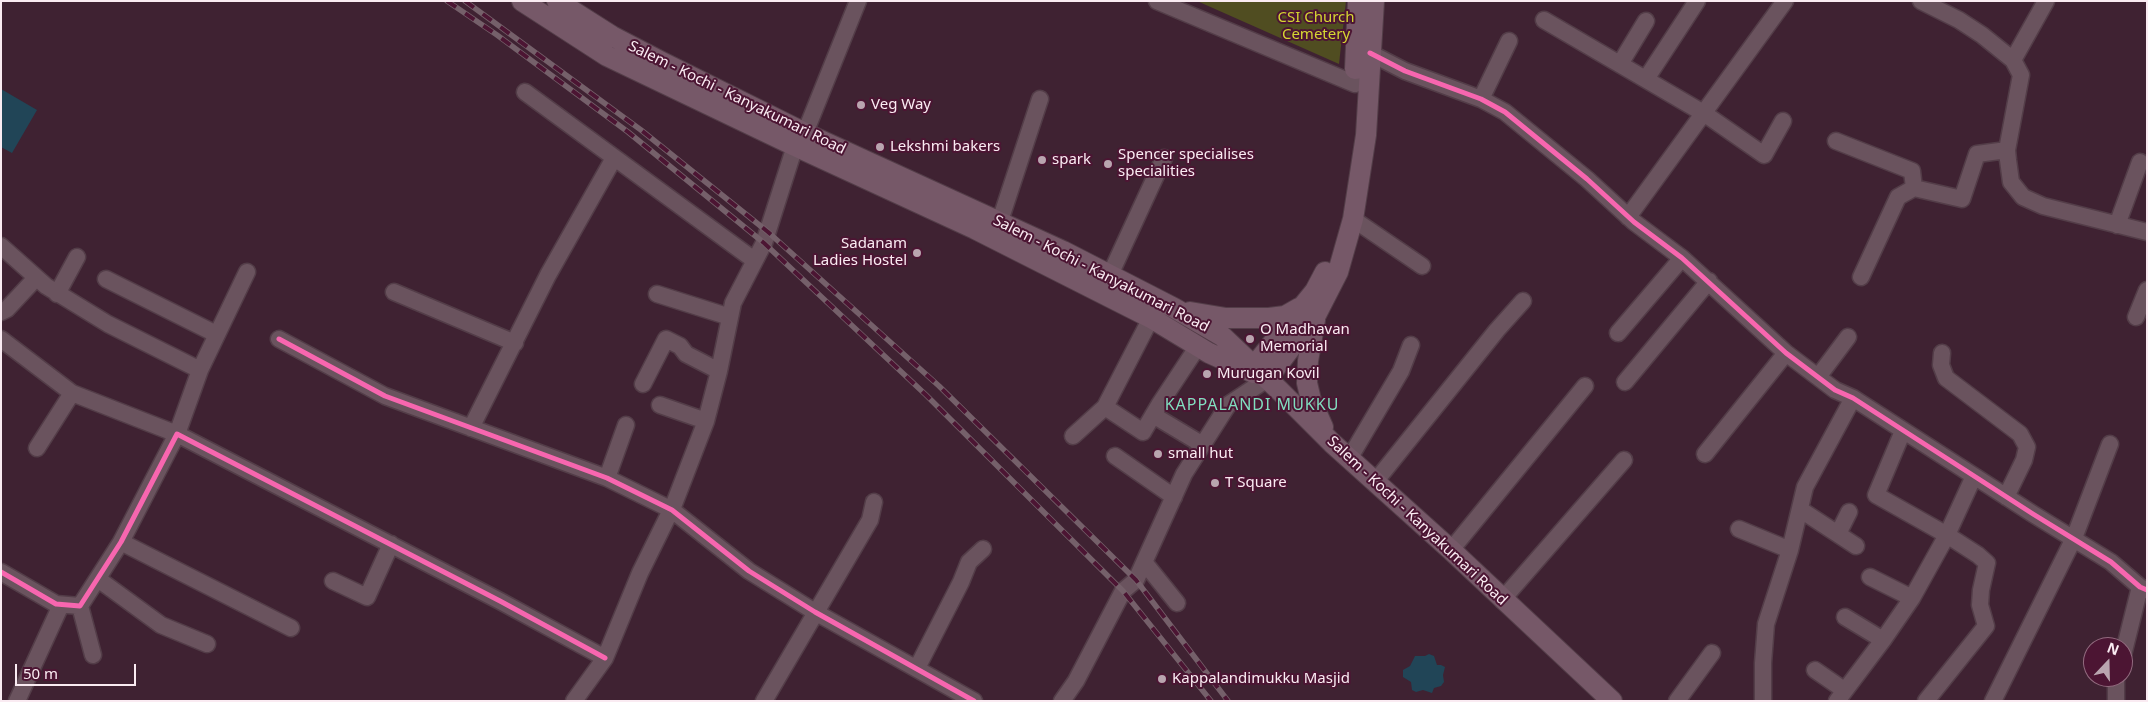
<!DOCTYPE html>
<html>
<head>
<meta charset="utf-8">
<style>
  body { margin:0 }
  #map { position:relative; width:2148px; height:702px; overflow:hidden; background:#3f2232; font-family:"Noto Sans",sans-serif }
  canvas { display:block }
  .frame { position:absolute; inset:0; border:2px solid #faebf2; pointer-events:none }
  .north { position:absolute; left:2083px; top:637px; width:50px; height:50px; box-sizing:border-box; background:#4c1533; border:1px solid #926b7f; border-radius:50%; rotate:21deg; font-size:14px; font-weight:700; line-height:20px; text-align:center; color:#faebf2 }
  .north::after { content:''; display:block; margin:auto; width:18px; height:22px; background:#b9a5af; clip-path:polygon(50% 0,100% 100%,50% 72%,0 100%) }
  .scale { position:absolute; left:15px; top:664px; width:121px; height:22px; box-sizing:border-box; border:2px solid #faebf2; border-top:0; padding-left:6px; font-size:15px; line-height:18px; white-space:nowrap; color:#faebf2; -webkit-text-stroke:4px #4c1533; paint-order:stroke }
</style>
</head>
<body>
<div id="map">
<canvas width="2148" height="702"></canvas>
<div class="frame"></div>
<div class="north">N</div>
<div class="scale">50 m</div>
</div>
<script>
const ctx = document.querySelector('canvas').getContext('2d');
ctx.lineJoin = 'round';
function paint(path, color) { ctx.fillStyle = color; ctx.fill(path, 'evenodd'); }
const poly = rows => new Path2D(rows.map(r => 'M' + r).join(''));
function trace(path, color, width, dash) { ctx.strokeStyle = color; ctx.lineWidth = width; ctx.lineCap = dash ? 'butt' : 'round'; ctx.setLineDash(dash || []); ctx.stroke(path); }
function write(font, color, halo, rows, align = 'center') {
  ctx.font = font + ' "Noto Sans",sans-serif'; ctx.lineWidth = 4; ctx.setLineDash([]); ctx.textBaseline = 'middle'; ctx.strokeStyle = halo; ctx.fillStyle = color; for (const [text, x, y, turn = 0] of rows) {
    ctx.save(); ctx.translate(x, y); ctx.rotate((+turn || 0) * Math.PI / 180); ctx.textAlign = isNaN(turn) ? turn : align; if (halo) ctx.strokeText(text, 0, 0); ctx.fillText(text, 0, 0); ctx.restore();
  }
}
paint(poly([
  [1197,1,1346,1,1339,64]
]), '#504d21');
paint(poly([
  [1,89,37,110,12,153,1,147],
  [1429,654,1434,656,1437,665,1441,665,1445,667,1443,675,1444,682,1441,686,1434,688,1432,693,1423,690,1416,692,1412,690,1411,682,1403,677,1403,670,1410,666,1415,656,1425,656]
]), '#214557');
const minor = poly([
  [1157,1,1355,84],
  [1921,1,1959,20,1982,35,2013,60,2021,75,2007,150,2008,160,2011,182,2023,197,2043,206,2147,232],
  [1544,20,1705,114,1764,155,1783,121],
  [1370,53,1405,71,1481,99,1505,112,1587,179,1634,222,1682,258,1786,353,1835,390,1853,398,2033,514,2111,562,2140,587,2147,590],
  [2013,60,2046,1],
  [1620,64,1646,21],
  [1646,79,1697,1],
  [525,92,754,260],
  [1481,99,1509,41],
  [805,133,858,1],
  [1836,141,1912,171,1914,188],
  [1628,217,1785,1],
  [1353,219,1422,266],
  [1000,221,1040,99],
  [2117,225,2140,162],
  [1,246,46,286,108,324,200,370],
  [1110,275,1164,158],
  [1861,277,1898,197,1914,188,1962,199,1977,154,2007,150],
  [106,279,216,334],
  [394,292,515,343],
  [57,294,77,257],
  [657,294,730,317],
  [1,312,7,309,35,279],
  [2136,317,2147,290],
  [1151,318,1105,407,1143,432,1159,405,1198,346],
  [1618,333,1682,258],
  [1,339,72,393,177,434,200,370,247,272],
  [279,339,385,396,607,478,672,510,749,571,815,612,974,701],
  [1942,353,1941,365,1946,378,2020,434,2027,447,2024,460,2006,497],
  [1818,377,1848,337],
  [1625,382,1709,281],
  [643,384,666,339,680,346,686,354,719,371],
  [660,405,706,421],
  [1153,415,1203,445],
  [471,428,548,275,614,158],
  [1903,431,1876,495,1947,535,1978,555,1987,563,1981,590,1980,605,1986,626,1926,701],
  [1073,436,1105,407],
  [37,448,72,393],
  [1705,454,1786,353],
  [1115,456,1174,497],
  [1349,459,1401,371,1411,345],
  [607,478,626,425],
  [1375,482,1497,330,1523,301],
  [1801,510,1856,546],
  [1739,529,1790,550],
  [1838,534,1849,512],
  [121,542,291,628],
  [1451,550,1585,386],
  [1144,562,1177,603],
  [1,572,56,604,80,606,121,542,177,434,500,601,605,658],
  [1870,577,1912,598],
  [98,579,161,625,207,644],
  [333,581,367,597,391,544],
  [1502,600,1624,460],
  [80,606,93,655],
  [1845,617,1883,640],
  [2123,655,2140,587],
  [917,668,961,582,969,562,983,549],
  [1815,670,1844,690],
  [2116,677,2116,701],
  [17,701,61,605],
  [574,701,605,658,640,573,674,504,706,421,719,371,733,303,764,243,795,146],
  [764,701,870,520,874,502],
  [1062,701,1076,681,1123,591,1136,580,1184,474,1228,405,1267,379],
  [1677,701,1712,653],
  [1763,701,1763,663,1766,624,1790,550,1805,487,1853,398],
  [1837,701,1883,640,1912,598,1947,535,1974,476],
  [1993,701,2074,538,2110,444]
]);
const major = poly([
  [522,1,607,56,795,146,975,229,1151,318,1209,353,1254,373],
  [557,1,612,36,662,62,805,133,1063,251,1174,308,1222,336,1280,391,1332,443,1451,550,1612,701],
  [1355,69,1358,1],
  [1190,312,1226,318,1269,318,1285,316,1299,308],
  [1315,320,1308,361,1307,383,1311,400,1323,427],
  [1254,366,1315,291,1325,272],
  [1267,379,1316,315,1338,272,1353,219,1366,135,1374,1]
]);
trace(minor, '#533d48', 19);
trace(major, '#533d48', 22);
trace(minor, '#6a535e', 16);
trace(major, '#765868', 20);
const rail = poly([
  [447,1,497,35,628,132,764,243,926,395,1123,591,1211,701],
  [465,1,641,130,768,232,939,386,1136,580,1228,701]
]);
trace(rail, '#75606a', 5.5);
trace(rail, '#4c1533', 4, [11]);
trace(poly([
  [1370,53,1405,71,1481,99,1505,112,1587,179,1634,222,1682,258,1786,353,1835,390,1853,398,2033,514,2111,562,2140,587,2147,590],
  [279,339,385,396,607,478,672,510,749,571,815,612,974,701],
  [1,572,56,604,80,606,121,542,177,434,500,601,605,658]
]), '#f766af', 5);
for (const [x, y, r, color] of [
  [861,105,5,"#b9a5af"],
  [880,147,5,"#b9a5af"],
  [1042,160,5,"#b9a5af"],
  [1108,164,5,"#b9a5af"],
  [917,253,5,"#b9a5af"],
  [1250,339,5,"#b9a5af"],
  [1207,374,5,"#b9a5af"],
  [1158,454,5,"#b9a5af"],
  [1215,483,5,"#b9a5af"],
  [1162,679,5,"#b9a5af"]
]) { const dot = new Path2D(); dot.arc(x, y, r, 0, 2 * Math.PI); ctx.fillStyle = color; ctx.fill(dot); trace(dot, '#4c1533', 2); }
write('15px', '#d4d632', '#4c1533', [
  ["CSI Church",1316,18],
  ["Cemetery",1316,35]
]);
write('15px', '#faebf2', '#4c1533', [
  ["Salem - Kochi - Kanyakumari Road",737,98,26],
  ["Salem - Kochi - Kanyakumari Road",1101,274,27],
  ["Salem - Kochi - Kanyakumari Road",1417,521,43]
]);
write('15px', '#faebf2', '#4c1533', [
  ["Veg Way",871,105],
  ["Lekshmi bakers",890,147],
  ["Spencer specialises",1118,155],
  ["specialities",1118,172],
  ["spark",1052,160],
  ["Sadanam",907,244,"right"],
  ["Ladies Hostel",907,261,"right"],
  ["O Madhavan",1260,330],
  ["Memorial",1260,347],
  ["Murugan Kovil",1217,374],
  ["small hut",1168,454],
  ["T Square",1225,483],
  ["Kappalandimukku Masjid",1172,679]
], 'left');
ctx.letterSpacing = '1px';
write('16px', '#81debf', '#4c1533', [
  ["KAPPALANDI MUKKU",1252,405]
]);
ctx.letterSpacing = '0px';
</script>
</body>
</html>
